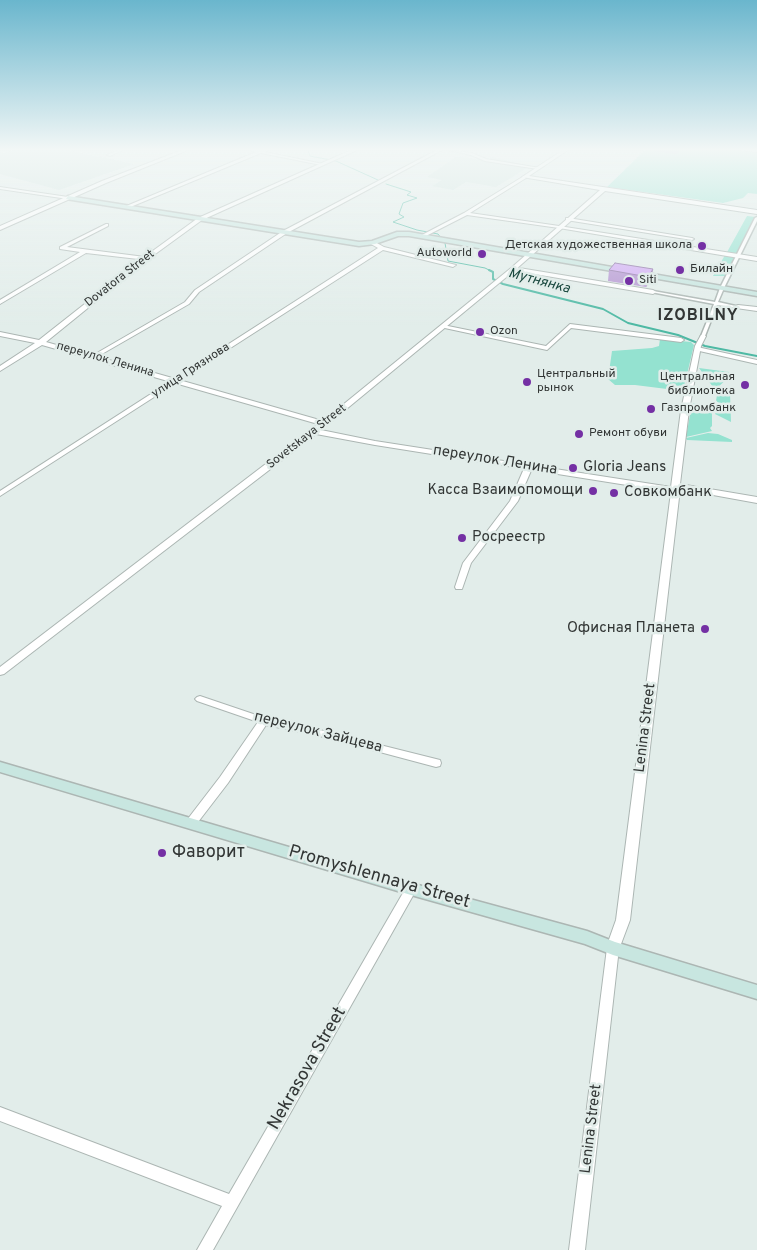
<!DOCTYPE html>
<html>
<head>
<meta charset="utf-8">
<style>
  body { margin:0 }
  canvas { display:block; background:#e2edea }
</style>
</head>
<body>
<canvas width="757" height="1250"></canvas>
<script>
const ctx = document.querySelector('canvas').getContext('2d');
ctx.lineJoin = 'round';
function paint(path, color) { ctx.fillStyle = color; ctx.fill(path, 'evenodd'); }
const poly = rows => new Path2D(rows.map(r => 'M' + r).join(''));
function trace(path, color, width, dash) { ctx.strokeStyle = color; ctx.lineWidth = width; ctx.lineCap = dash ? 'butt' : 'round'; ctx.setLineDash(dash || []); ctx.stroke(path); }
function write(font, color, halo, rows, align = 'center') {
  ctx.font = font + ' Overpass,sans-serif'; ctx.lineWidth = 5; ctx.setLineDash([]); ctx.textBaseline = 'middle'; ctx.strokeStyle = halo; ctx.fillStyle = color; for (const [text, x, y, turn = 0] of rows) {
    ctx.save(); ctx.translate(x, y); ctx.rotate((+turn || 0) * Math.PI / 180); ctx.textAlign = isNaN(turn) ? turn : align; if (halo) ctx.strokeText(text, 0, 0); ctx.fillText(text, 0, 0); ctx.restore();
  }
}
paint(poly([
  [13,150,68,150,134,164,59,190,0,174,0,154],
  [457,156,487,161,492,157,530,166,496,187,466,182,453,190,432,186,442,180,427,177]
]), '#cee2dd');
paint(poly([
  [645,150,739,150,757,152,757,194,748,193,743,198,723,203,607,187],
  [747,216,756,217,737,255,726,254],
  [725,255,735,257,726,276,713,276],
  [660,339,691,342,694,345,683,391,635,385,615,385,608,379,612,351,652,348,659,346],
  [699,368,729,372,730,376,717,388,713,387],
  [723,392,730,393,731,422,715,414,718,410,716,404,719,403,716,401,717,395],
  [694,403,712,413,712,426,710,428,712,431,686,437,692,404],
  [708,433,718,434,732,440,732,442,687,440,686,438]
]), '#94e2d0');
trace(poly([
  [308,150,310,156,336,161,378,180],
  [386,184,411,192,407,195,417,198,403,203,399,214,404,217,393,222,417,230,438,234,445,243,448,261,485,268,491,271]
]), '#4eb9a4', 1);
trace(poly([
  [489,270,493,272,493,279,503,284,603,309,628,323,678,335,705,346,757,356]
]), '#4eb9a4', 2);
const pedestrian = poly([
  [757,217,757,221,724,288,718,302,740,307,738,308,717,305,705,336,702,337,701,336,714,304,651,292,653,291,715,302,720,288,755,218,757,217]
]);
const minor = poly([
  [118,150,123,150,110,156,107,155,118,150],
  [248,150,268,150,265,152,323,164,321,165,261,153,128,208,124,207,256,152,248,150],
  [437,150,442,150,287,233,199,292,189,304,95,358,90,357,185,302,195,290,283,231,437,150],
  [449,150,472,153,486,159,540,168,538,169,485,161,471,155,449,150],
  [745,150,757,150,757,152,747,151,745,150],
  [524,176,526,178,470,213,559,226,757,257,757,261,559,228,467,215,424,237,420,236,464,213,524,176],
  [0,187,68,197,70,198,68,199,0,189,0,187],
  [568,218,692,238,694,239,692,240,566,220,566,218,568,218],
  [106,224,108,224,108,226,67,247,145,257,147,258,147,260,86,253,0,304,0,300,80,252,60,249,60,247,106,224],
  [371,242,375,242,384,247,456,265,453,267,383,250,0,496,0,491,378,248,371,244,371,242],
  [513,267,653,290,656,292,653,294,511,270,510,269,513,267],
  [738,305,757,307,757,311,736,308,736,306,738,305],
  [570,324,681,338,684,340,681,342,571,328,547,350,440,327,443,325,546,346,570,324],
  [697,347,757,360,757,364,695,350,695,348,697,347],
  [526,464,532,464,533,466,518,501,471,563,462,589,456,589,455,587,463,563,510,501,526,464],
  [200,696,265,718,316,729,440,760,441,763,440,766,436,767,316,735,266,725,228,783,195,826,191,827,187,826,186,823,187,820,220,777,258,722,197,701,195,699,197,697,200,696],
  [411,884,415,886,417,889,415,892,213,1250,197,1250,222,1206,0,1121,0,1107,229,1194,407,886,411,884],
  [613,943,617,944,619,948,585,1250,569,1250,607,948,609,944,613,943]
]);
const tertiary = poly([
  [182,150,188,150,106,183,0,230,0,226,102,181,182,150],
  [351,150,357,150,202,220,147,260,46,342,323,421,511,268,600,190,522,177,563,150,568,150,529,176,757,210,757,214,605,191,515,270,321,430,375,441,671,487,681,410,695,346,701,335,706,336,701,346,689,410,680,484,757,497,757,503,680,489,630,920,618,952,613,954,608,952,606,948,616,920,671,492,375,445,316,434,4,674,0,675,0,667,318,424,42,345,0,371,0,366,35,343,0,336,0,332,39,340,143,258,198,218,351,150]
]);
const secondary = poly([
  [68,196,359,242,372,241,397,232,409,232,757,292,757,296,409,236,398,236,375,244,359,246,66,199,68,196],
  [0,762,411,883,587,931,615,942,757,985,757,999,613,955,585,944,411,895,0,772,0,762]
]);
trace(pedestrian, '#acb6b3', 3);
trace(minor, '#acb6b3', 2);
trace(tertiary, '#acb6b3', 2);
trace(secondary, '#acb6b3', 3);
paint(pedestrian, '#fff');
paint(minor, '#fff');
paint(tertiary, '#fff');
paint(secondary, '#c8e6e0');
paint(poly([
  [655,150,680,150,676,154,654,151],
  [653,269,651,280,646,287,608,281,609,270]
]), '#b596d2');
paint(poly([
  [653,269,651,280,646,287,648,277]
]), '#937aab');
const building = poly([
  [615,263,653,269,648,277,609,270,615,263]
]);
paint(building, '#d2aef4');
trace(building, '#937aab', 1);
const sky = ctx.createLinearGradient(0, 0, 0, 325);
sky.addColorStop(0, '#6ab6cd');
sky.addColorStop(0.46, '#f2f7f6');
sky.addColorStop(1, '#f2f7f600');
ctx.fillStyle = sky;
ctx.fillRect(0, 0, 757, 325);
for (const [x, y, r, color] of [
  [702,246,5,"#7430a4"],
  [482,254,5,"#7430a4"],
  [680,270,5,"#7430a4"],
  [629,281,5,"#7430a4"],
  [480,332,5,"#7430a4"],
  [527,382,5,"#7430a4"],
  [745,385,5,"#7430a4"],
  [651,409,5,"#7430a4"],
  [579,434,5,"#7430a4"],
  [573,468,5,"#7430a4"],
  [593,491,5,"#7430a4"],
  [614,493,5,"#7430a4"],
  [462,538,5,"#7430a4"],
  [705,629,5,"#7430a4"],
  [162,853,5,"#7430a4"]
]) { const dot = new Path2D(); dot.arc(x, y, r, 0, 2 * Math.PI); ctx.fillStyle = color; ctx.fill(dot); trace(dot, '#e2edea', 2); }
write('12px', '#323635', '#e2edea', [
  ["Детская художественная школа",692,246,"right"],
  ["Autoworld",472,254,"right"],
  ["Билайн",690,270],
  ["Siti",639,281],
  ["Ozon",490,332],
  ["Центральный",537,375],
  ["рынок",537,389],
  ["Центральная",735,378,"right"],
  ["библиотека",735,392,"right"],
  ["Газпромбанк",661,409],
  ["Ремонт обуви",589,434]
], 'left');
write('12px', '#323635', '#e2edea', [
  ["Dovatora Street",120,279,-38],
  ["переулок Ленина",105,360,16],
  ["улица Грязнова",191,371,-33],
  ["Sovetskaya Street",307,437,-38]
]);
write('italic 14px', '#1a493f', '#e2edea', [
  ["Мутнянка",539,282,15]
]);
write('15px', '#323635', '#e2edea', [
  ["переулок Ленина",495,461,9],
  ["Lenina Street",646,728,-83],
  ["переулок Зайцева",318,733,14],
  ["Lenina Street",592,1129,-83]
]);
write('15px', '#323635', '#e2edea', [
  ["Gloria Jeans",583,468],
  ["Касса Взаимопомощи",583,491,"right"],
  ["Совкомбанк",624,493],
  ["Росреестр",472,538],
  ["Офисная Планета",695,629,"right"]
], 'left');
ctx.letterSpacing = '1px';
write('bold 16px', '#323635', '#e2edea', [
  ["IZOBILNY",698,317]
]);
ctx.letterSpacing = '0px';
write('18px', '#323635', '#e2edea', [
  ["Фаворит",172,853]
], 'left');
write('18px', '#323635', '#e2edea', [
  ["Promyshlennaya Street",379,878,16],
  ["Nekrasova Street",308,1069,-60]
]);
</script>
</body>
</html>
